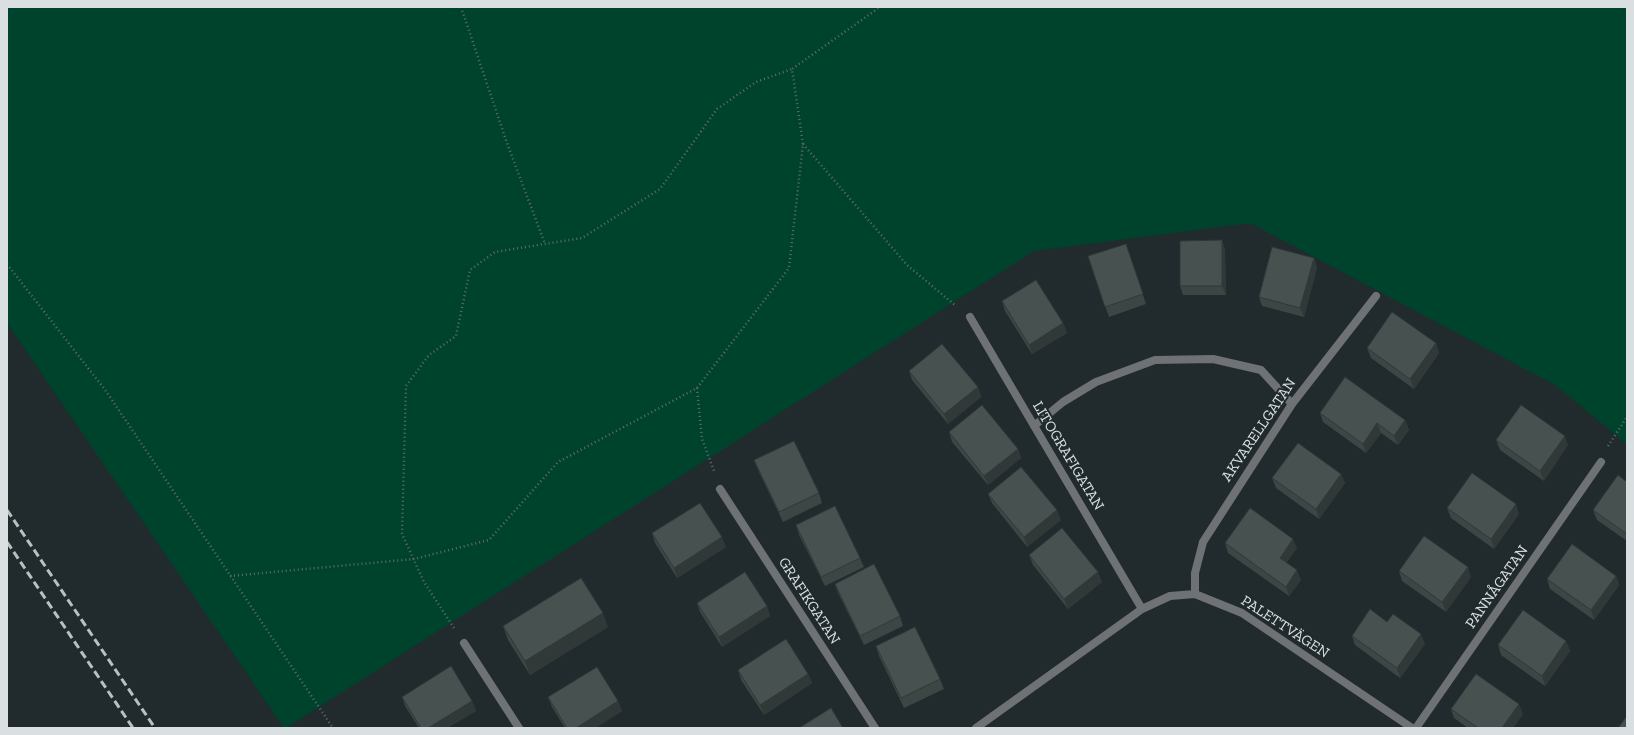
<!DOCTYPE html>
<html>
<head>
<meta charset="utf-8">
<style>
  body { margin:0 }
  #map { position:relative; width:1634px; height:735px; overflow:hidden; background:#212a2d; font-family:"Zilla Slab",serif }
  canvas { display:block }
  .frame { position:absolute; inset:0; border:8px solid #dae0e2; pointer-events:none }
</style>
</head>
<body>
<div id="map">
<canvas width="1634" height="735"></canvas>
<div class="frame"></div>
</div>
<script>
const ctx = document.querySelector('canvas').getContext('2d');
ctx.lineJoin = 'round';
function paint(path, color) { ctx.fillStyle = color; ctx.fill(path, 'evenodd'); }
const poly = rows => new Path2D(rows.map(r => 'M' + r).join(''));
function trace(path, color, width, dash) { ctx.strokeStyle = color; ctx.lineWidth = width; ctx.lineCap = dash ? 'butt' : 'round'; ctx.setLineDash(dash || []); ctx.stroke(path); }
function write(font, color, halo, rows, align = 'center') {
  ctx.font = font + ' "Zilla Slab",serif'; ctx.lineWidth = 4; ctx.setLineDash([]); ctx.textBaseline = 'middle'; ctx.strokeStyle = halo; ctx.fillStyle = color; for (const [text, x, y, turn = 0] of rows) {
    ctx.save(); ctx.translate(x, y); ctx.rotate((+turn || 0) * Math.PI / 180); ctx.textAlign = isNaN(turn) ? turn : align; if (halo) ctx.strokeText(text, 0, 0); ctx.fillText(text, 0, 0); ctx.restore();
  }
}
paint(poly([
  [7,7,1627,7,1627,444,1555,385,1250,223,1034,251,286,728,284,728,7,323]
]), '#00432d');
trace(poly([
  [461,7,507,143,545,244],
  [803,144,907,265,956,306],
  [7,264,106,391,333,728],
  [697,388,702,439,714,471],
  [1608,446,1627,417],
  [230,576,414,559,489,540,558,462,697,388,789,268,803,144,792,69,880,7],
  [454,628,424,582,402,534,406,386,429,355,456,336,470,270,495,252,582,238,660,189,717,109,756,82,792,69]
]), '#636b6e', 2.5, [1, 3]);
trace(poly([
  [970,317,1142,609],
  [1034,426,1063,402,1096,382,1155,360,1213,359,1261,370,1292,404],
  [720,489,875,728],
  [1195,594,1195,573,1203,542,1292,404,1376,296],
  [464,643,519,728],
  [976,728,1142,609,1170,596,1195,594,1242,613,1412,728],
  [1416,728,1601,462]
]), '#6f7275', 8);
trace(poly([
  [7,510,155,728],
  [7,542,133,728]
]), '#bac0c2', 3, [8, 4]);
paint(poly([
  [1222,240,1225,250,1226,295,1183,295,1180,286],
  [1126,244,1146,304,1109,317,1088,256],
  [1314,258,1317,268,1304,317,1262,306,1259,297],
  [1002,301,1063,323,1067,333,1032,354,1005,311],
  [1436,343,1439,353,1414,389,1371,358,1367,348],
  [909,371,978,387,981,397,948,424,912,380],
  [1320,413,1405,420,1409,430,1398,445,1381,433,1366,453,1323,422],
  [949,432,1018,449,1021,458,988,485,952,442],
  [1496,440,1568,445,1544,481,1500,450],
  [754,460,819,493,822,503,783,522,758,470],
  [1341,474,1345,483,1319,519,1276,488,1272,478],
  [1627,482,1627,541,1597,520,1593,510],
  [988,494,1061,520,1027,547,992,503],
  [1447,508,1519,514,1494,549,1451,518],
  [796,525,860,558,864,567,825,586,799,535],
  [652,533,726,547,677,578,655,543],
  [1225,543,1297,548,1286,563,1301,580,1289,596,1228,553],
  [1029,555,1102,582,1068,609,1033,565],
  [1399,571,1471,577,1446,612,1402,581],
  [1616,576,1619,585,1594,620,1550,589,1547,579],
  [835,584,900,616,903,626,864,645,838,593],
  [697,603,767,606,770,616,722,647,700,612],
  [1387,622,1425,644,1400,678,1355,645,1352,636],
  [503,626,608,627,530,675,508,640],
  [1566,641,1570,651,1545,686,1501,655,1498,645],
  [876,646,940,679,944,689,904,708,879,656],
  [738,670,808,674,812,683,764,715,741,680],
  [402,697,472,701,476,711,447,728,419,728,405,706],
  [548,697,618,701,622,711,595,728,565,728,552,707],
  [1451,709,1523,714,1513,728,1468,728,1454,718]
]), '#3c4645');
paint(poly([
  [1222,240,1225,250,1226,295,1222,286],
  [1314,258,1317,268,1304,317,1300,308],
  [1063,323,1067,333,1032,354,1029,345],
  [1436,343,1439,353,1414,389,1410,379],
  [978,387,981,397,948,424,944,414],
  [1405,420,1409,430,1398,445,1394,436],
  [1377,423,1381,433,1366,453,1363,444],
  [1565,436,1568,445,1544,481,1540,471],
  [1018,449,1021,458,988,485,984,476],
  [1341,474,1345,483,1319,519,1316,509],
  [1516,504,1519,514,1494,549,1491,539],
  [1057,510,1061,520,1027,547,1024,537],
  [722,537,726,547,677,578,674,568],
  [1293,539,1297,548,1283,567,1280,558],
  [1468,567,1471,577,1446,612,1442,602],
  [1297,570,1301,580,1289,596,1286,587],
  [1098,572,1102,582,1068,609,1064,599],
  [1616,576,1619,585,1594,620,1591,610],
  [767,606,770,616,722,647,719,637],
  [603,613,608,627,530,675,525,661],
  [1421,634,1425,644,1400,678,1397,668],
  [1566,641,1570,651,1545,686,1542,676],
  [808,674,812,683,764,715,760,705],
  [472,701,476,711,447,728,428,728],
  [618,701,622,711,595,728,576,728],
  [1519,704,1523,714,1513,728,1502,728]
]), '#313938');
const building = poly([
  [1222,240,1222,286,1180,286,1180,241,1222,240],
  [1126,244,1143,294,1105,307,1088,256,1126,244],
  [1272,247,1314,258,1300,308,1259,297,1272,247],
  [1036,280,1063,323,1029,345,1002,301,1036,280],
  [1392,312,1436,343,1410,379,1367,348,1392,312],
  [942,344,978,387,944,414,909,371,942,344],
  [1345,377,1405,420,1394,436,1377,423,1363,444,1320,413,1345,377],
  [982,405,1018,449,984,476,949,432,982,405],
  [1521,405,1565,436,1540,471,1496,440,1521,405],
  [794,441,819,493,779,512,754,460,794,441],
  [1298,443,1341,474,1316,509,1272,478,1298,443],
  [1021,467,1057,510,1024,537,988,494,1021,467],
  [1472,473,1516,504,1491,539,1447,508,1472,473],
  [1618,475,1627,482,1627,534,1593,510,1618,475],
  [700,503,722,537,674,568,652,533,700,503],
  [835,506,860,558,821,577,796,525,835,506],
  [1250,508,1293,539,1280,558,1297,570,1286,587,1225,543,1250,508],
  [1062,528,1098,572,1064,599,1029,555,1062,528],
  [1424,536,1468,567,1442,602,1399,571,1424,536],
  [1572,544,1616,576,1591,610,1547,579,1572,544],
  [874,564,900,616,860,636,835,584,874,564],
  [745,572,767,606,719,637,697,603,745,572],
  [581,578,603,613,525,661,503,626,581,578],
  [1370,609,1387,622,1393,614,1421,634,1397,668,1352,636,1370,609],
  [1523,610,1566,641,1542,676,1498,645,1523,610],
  [915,627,940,679,901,698,876,646,915,627],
  [786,639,808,674,760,705,738,670,786,639],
  [451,666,472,701,428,728,421,728,402,697,451,666],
  [597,667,618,701,576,728,567,728,548,697,597,667],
  [1476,674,1519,704,1502,728,1478,728,1451,709,1476,674],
  [831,708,843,728,799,728,831,708],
  [1627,716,1627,728,1618,728,1627,716]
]);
paint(building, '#465150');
trace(building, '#313938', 1);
write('15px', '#dae0e2', '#212a2d', [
  ["AKVARELLGATAN",1259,430,-56],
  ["LITOGRAFIGATAN",1068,456,59],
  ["PANNÅGATAN",1497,587,-55],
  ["GRAFIKGATAN",809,601,57],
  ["PALETTVÄGEN",1285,627,33]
]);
</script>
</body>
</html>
